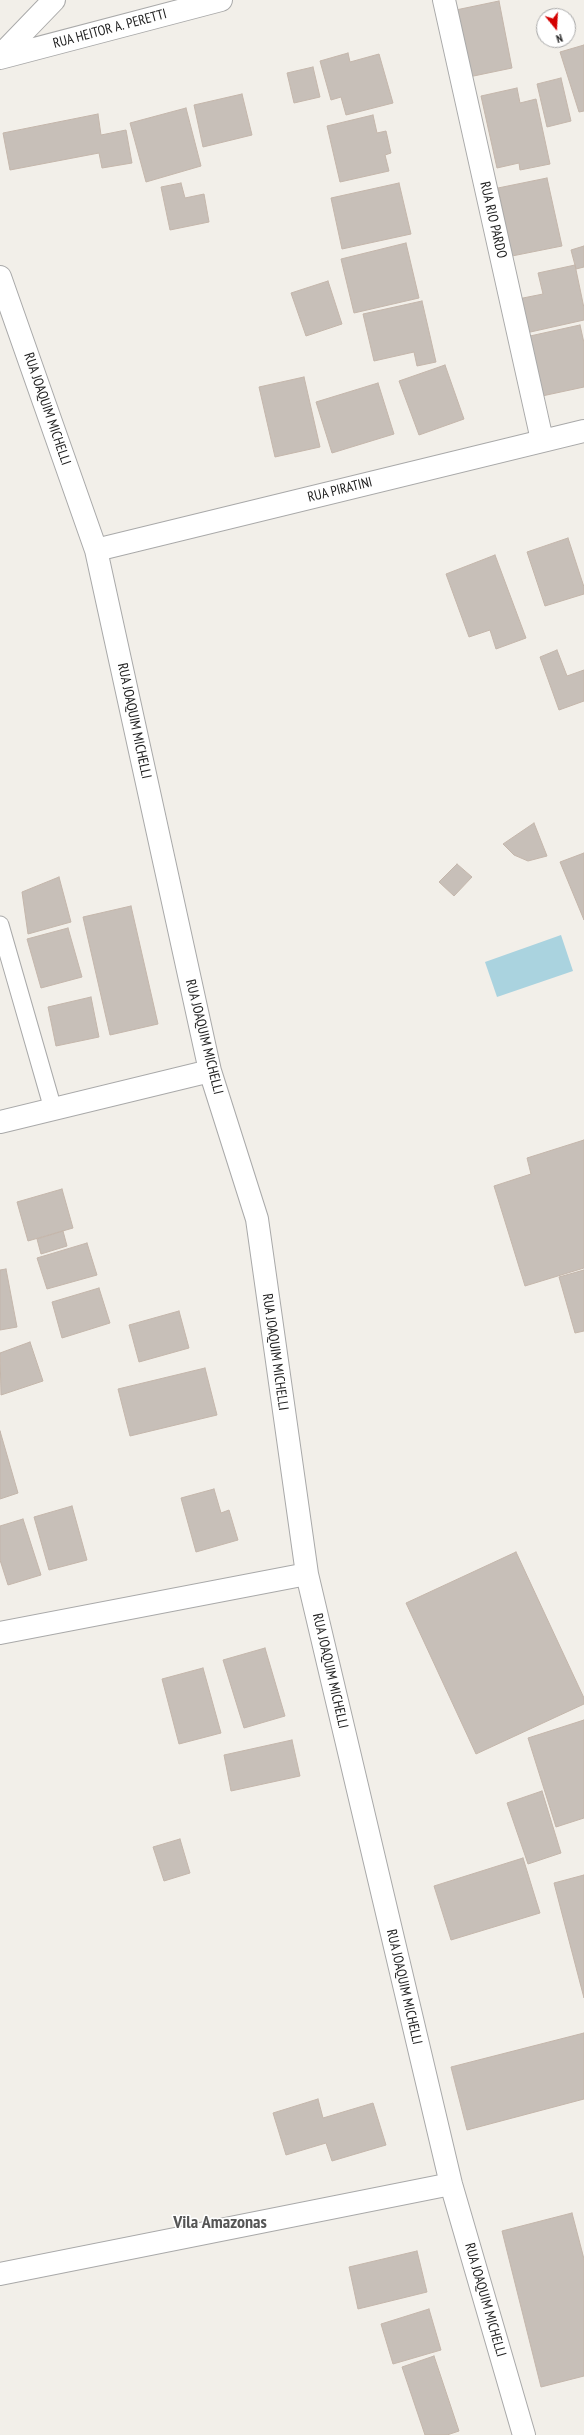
<!DOCTYPE html>
<html>
<head>
<meta charset="utf-8">
<style>
  body { margin:0 }
  #map { position:relative; width:584px; height:2435px; overflow:hidden; background:#f2efe9; font-family:"PT Sans Narrow",sans-serif }
  canvas { display:block }
  .north { position:absolute; left:536px; top:8px; width:40px; height:40px; box-sizing:border-box; background:#fff; border:1px solid #a7a7a7; border-radius:50%; rotate:162deg; font-size:11px; font-weight:700; line-height:16px; text-align:center; color:#222 }
  .north::after { content:''; display:block; margin:auto; width:14px; height:18px; background:#d40000; clip-path:polygon(50% 0,100% 100%,50% 72%,0 100%) }
</style>
</head>
<body>
<div id="map">
<canvas width="584" height="2435"></canvas>
<div class="north">N</div>
</div>
<script>
const ctx = document.querySelector('canvas').getContext('2d');
ctx.lineJoin = 'round';
function paint(path, color) { ctx.fillStyle = color; ctx.fill(path, 'evenodd'); }
const poly = rows => new Path2D(rows.map(r => 'M' + r).join(''));
function trace(path, color, width, dash) { ctx.strokeStyle = color; ctx.lineWidth = width; ctx.lineCap = dash ? 'butt' : 'round'; ctx.setLineDash(dash || []); ctx.stroke(path); }
function write(font, color, halo, rows, align = 'center') {
  ctx.font = font + ' "PT Sans Narrow",sans-serif'; ctx.lineWidth = 3; ctx.setLineDash([]); ctx.textBaseline = 'middle'; ctx.strokeStyle = halo; ctx.fillStyle = color; for (const [text, x, y, turn = 0] of rows) {
    ctx.save(); ctx.translate(x, y); ctx.rotate((+turn || 0) * Math.PI / 180); ctx.textAlign = isNaN(turn) ? turn : align; if (halo) ctx.strokeText(text, 0, 0); ctx.fillText(text, 0, 0); ctx.restore();
  }
}
paint(poly([
  [561,935,573,971,497,997,485,962]
]), '#aad3df');
const building = poly([
  [499,1,512,68,464,78,451,11,499,1],
  [584,45,584,111,579,112,560,52,584,45],
  [348,53,350,62,379,54,393,103,346,115,341,97,331,100,320,61,348,53],
  [313,67,320,97,294,103,287,73,313,67],
  [561,78,571,121,547,127,537,84,561,78],
  [517,88,520,103,536,99,550,164,520,170,519,163,497,168,481,96,517,88],
  [242,94,252,135,203,147,194,105,242,94],
  [186,108,201,166,146,182,130,123,186,108],
  [98,114,101,135,126,130,132,163,102,168,99,153,10,170,3,133,98,114],
  [373,115,377,133,386,131,391,153,385,155,389,171,340,182,327,126,373,115],
  [547,178,562,246,512,256,498,188,547,178],
  [181,183,185,198,204,194,209,222,170,230,161,187,181,183],
  [399,183,411,234,342,249,331,198,399,183],
  [406,243,419,298,354,313,341,259,406,243],
  [584,246,584,267,576,269,571,250,584,246],
  [575,265,584,308,584,320,526,333,518,299,543,294,538,273,575,265],
  [328,281,342,324,306,336,291,293,328,281],
  [422,301,436,362,417,366,414,352,374,361,363,314,422,301],
  [580,325,584,343,584,387,542,396,530,336,580,325],
  [445,365,464,419,419,435,399,381,445,365],
  [304,377,320,447,275,457,259,387,304,377],
  [378,383,394,434,332,453,316,402,378,383],
  [568,538,584,587,584,594,545,606,527,552,568,538],
  [495,555,526,638,496,649,490,630,469,637,446,574,495,555],
  [557,650,567,676,584,670,584,701,559,710,540,657,557,650],
  [534,823,547,856,528,861,514,855,503,844,534,823],
  [584,853,584,920,560,862,584,853],
  [457,864,472,877,454,896,439,882,457,864],
  [59,877,71,922,28,934,22,892,59,877],
  [131,906,158,1024,110,1035,83,917,131,906],
  [68,928,82,977,41,988,27,939,68,928],
  [91,997,99,1037,56,1046,48,1007,91,997],
  [584,1140,584,1268,525,1286,494,1186,531,1174,527,1158,584,1140],
  [62,1189,73,1228,28,1241,17,1202,62,1189],
  [63,1231,67,1246,41,1254,37,1239,63,1231],
  [87,1243,97,1275,47,1289,37,1258,87,1243],
  [6,1269,17,1327,0,1330,0,1270,6,1269],
  [584,1270,584,1331,575,1333,559,1277,584,1270],
  [99,1288,110,1323,62,1338,52,1302,99,1288],
  [179,1311,189,1348,139,1362,129,1325,179,1311],
  [30,1342,43,1381,1,1395,0,1353,30,1342],
  [205,1368,217,1415,130,1436,118,1389,205,1368],
  [0,1431,18,1493,0,1499,0,1431],
  [214,1489,221,1513,229,1510,238,1540,196,1552,181,1498,214,1489],
  [72,1506,87,1560,49,1570,34,1517,72,1506],
  [23,1519,41,1575,8,1585,0,1560,0,1526,23,1519],
  [516,1552,584,1698,584,1704,476,1754,406,1603,516,1552],
  [265,1648,285,1716,244,1728,223,1660,265,1648],
  [203,1668,221,1733,179,1744,162,1679,203,1668],
  [584,1720,584,1818,556,1827,528,1738,584,1720],
  [292,1740,300,1776,231,1791,224,1755,292,1740],
  [542,1791,561,1853,528,1864,507,1803,542,1791],
  [180,1839,190,1873,164,1881,153,1847,180,1839],
  [523,1858,540,1913,451,1940,434,1886,523,1858],
  [584,1875,584,1998,554,1883,584,1875],
  [584,2033,584,2099,467,2130,451,2067,584,2033],
  [318,2099,323,2118,373,2103,386,2145,332,2161,326,2143,286,2155,273,2113,318,2099],
  [572,2213,584,2259,584,2376,541,2387,502,2231,572,2213],
  [417,2251,427,2292,358,2309,349,2267,417,2251],
  [429,2309,441,2350,393,2364,381,2324,429,2309],
  [434,2356,459,2431,447,2435,425,2435,402,2367,434,2356]
]);
paint(building, '#c7bfb8');
trace(building, '#c4b6ab', 1);
const service = poly([
  [0,925,53,1109]
]);
const minor = poly([
  [444,0,542,440],
  [0,56,54,0],
  [0,58,221,0],
  [0,277,96,550,210,1071,257,1219,307,1574,451,2184,524,2435],
  [96,550,584,431],
  [0,1122,210,1071],
  [0,1633,307,1574],
  [0,2274,451,2184]
]);
trace(service, '#a9a9a9', 19);
trace(minor, '#a9a9a9', 24);
trace(service, '#fff', 17);
trace(minor, '#fff', 22);
write('14px', '#222', '#fff', [
  ["RUA HEITOR A. PERETTI",110,29,-15],
  ["RUA RIO PARDO",493,220,77],
  ["RUA JOAQUIM MICHELLI",47,409,71],
  ["RUA PIRATINI",340,490,-14],
  ["RUA JOAQUIM MICHELLI",134,721,78],
  ["RUA JOAQUIM MICHELLI",204,1037,76],
  ["RUA JOAQUIM MICHELLI",275,1352,82],
  ["RUA JOAQUIM MICHELLI",330,1671,77],
  ["RUA JOAQUIM MICHELLI",404,1987,77],
  ["RUA JOAQUIM MICHELLI",485,2300,74]
]);
write('bold 18px', '#555', '#fff', [
  ["Vila Amazonas",220,2223]
]);
</script>
</body>
</html>
